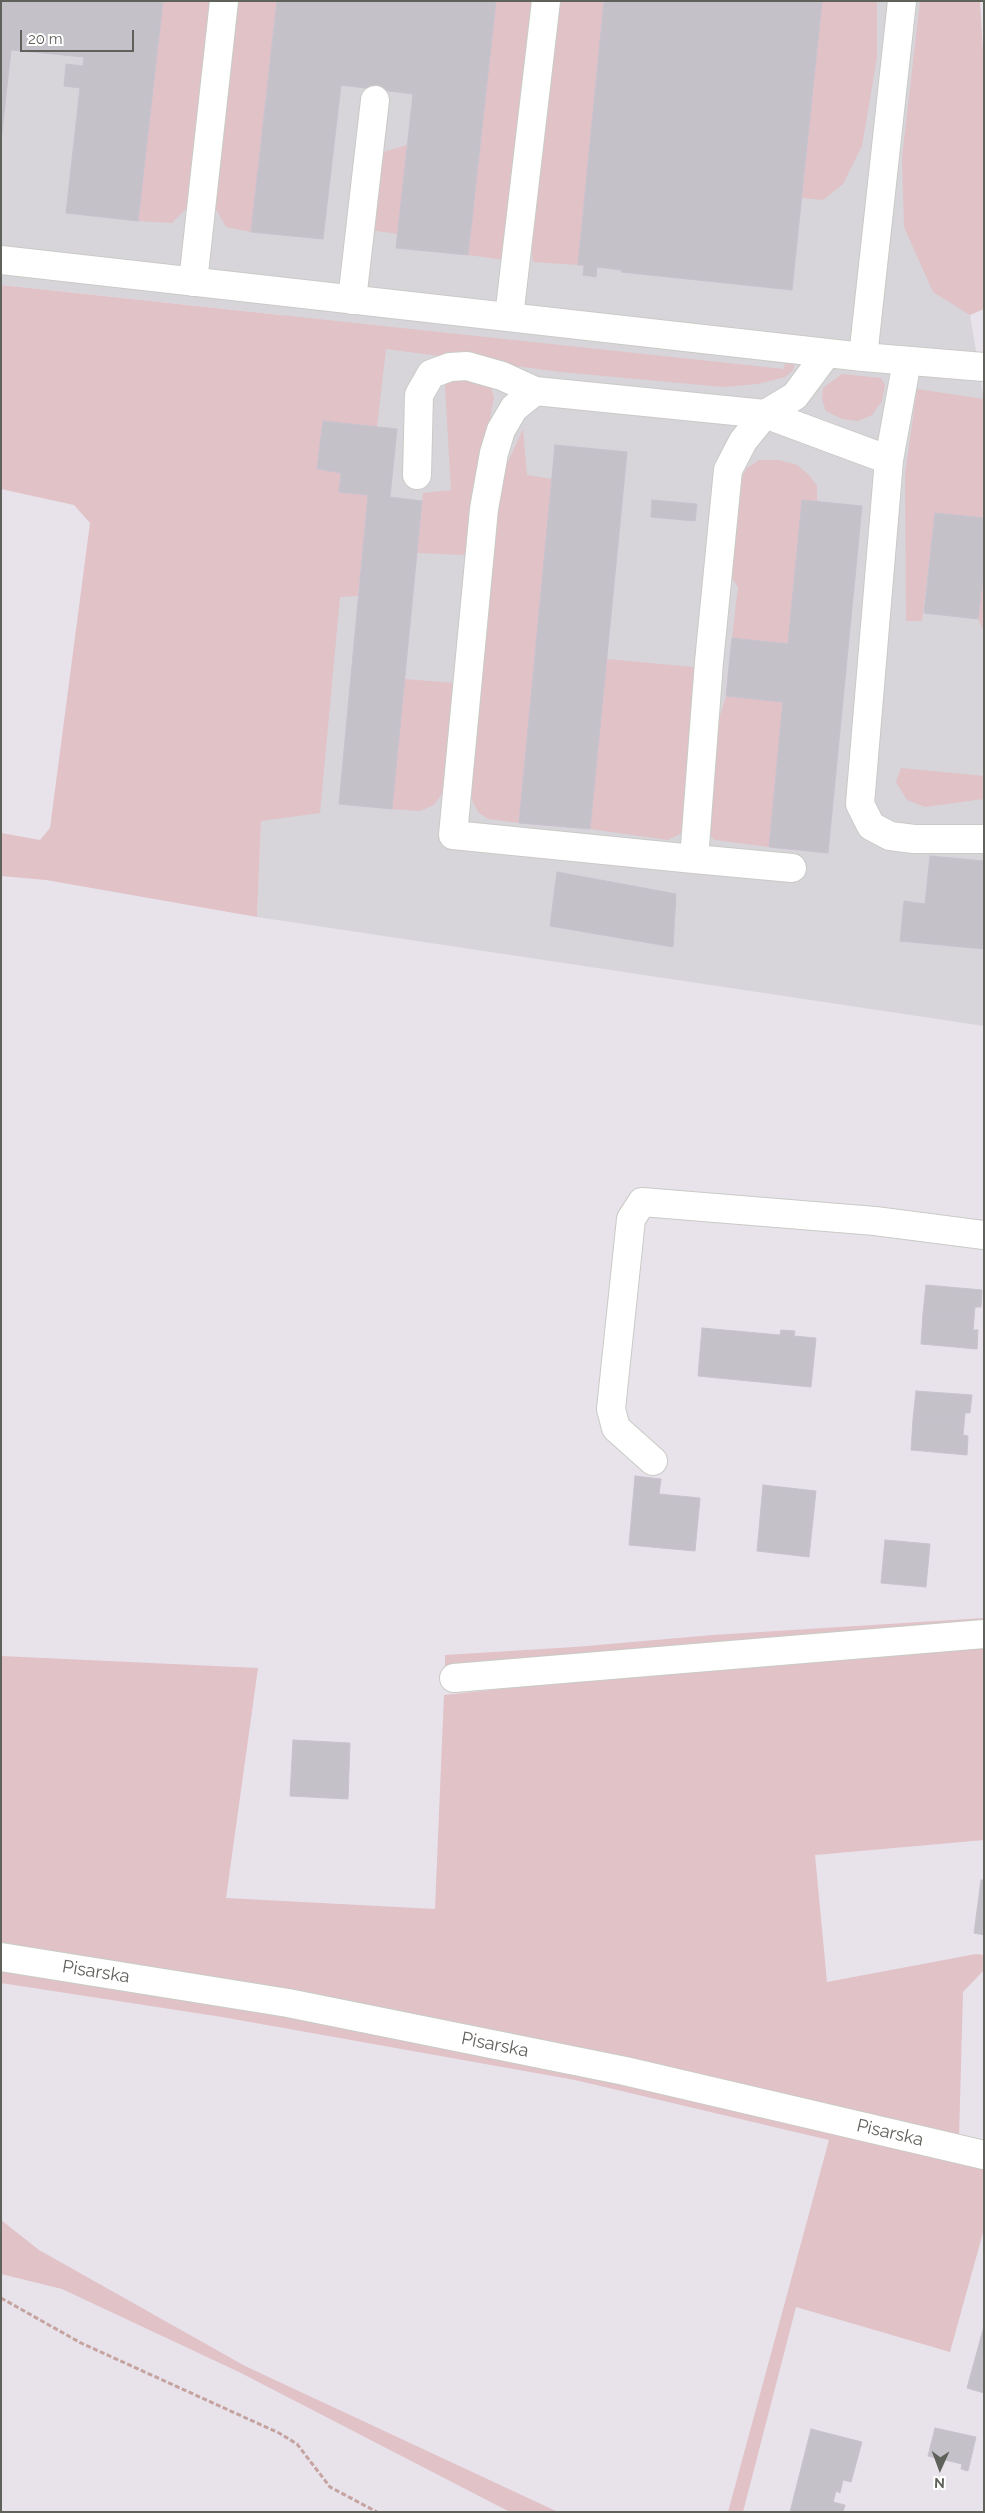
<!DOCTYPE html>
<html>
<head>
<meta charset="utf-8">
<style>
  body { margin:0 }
  #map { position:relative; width:985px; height:2513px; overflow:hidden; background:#e8e2eb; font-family:Raleway,sans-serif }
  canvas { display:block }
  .frame { position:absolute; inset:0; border:2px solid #5f615b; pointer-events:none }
  .north { position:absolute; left:915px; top:2443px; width:50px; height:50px; -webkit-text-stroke:4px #fff; paint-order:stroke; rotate:182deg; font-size:14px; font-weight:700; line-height:20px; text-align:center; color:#5f615b }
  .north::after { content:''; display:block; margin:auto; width:18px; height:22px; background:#5f615b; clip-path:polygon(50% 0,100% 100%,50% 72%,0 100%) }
  .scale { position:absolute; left:20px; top:30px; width:114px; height:22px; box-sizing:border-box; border:2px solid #5f615b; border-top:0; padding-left:6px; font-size:15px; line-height:18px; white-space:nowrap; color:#5f615b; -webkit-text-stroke:4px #fff; paint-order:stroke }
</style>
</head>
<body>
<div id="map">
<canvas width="985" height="2513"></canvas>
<div class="frame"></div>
<div class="north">N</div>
<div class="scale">20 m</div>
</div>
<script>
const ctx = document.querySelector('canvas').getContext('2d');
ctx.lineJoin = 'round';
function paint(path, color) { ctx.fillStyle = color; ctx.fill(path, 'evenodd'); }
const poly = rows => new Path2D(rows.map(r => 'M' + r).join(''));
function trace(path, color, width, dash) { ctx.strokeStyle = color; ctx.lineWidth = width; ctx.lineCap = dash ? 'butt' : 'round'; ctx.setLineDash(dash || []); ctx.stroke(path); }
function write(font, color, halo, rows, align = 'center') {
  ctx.font = font + ' Raleway,sans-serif'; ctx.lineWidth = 4.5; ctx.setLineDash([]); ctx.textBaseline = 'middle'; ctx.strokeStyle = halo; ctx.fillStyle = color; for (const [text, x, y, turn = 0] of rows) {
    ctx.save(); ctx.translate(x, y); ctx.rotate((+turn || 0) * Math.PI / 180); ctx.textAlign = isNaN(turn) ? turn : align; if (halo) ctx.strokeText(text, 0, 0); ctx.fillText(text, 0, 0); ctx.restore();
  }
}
paint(poly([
  [1,1,957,1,970,315,984,400,984,1026,257,917,282,315,1,285]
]), '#d7d5da');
paint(poly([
  [163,1,214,1,190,205,172,223,138,221],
  [235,1,277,1,251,232,226,227,213,204],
  [496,1,535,1,505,260,468,255],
  [557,1,604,1,578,265,533,262,529,226],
  [822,1,877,1,877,57,862,146,843,184,823,200,802,198],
  [920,1,980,1,984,70,984,309,970,315,933,292,904,227,902,158],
  [407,145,398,234,369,230,377,154],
  [1,285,784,369,786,357,795,361,793,370,785,377,758,384,723,387,561,372,386,349,377,427,323,421,318,469,341,473,339,492,368,495,358,596,340,597,320,813,261,821,257,917,46,880,1,876,1,833,40,840,50,828,90,523,74,505,1,489],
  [842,374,881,378,885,385,882,401,872,415,858,421,842,419,826,411,822,399,823,388],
  [455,377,489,382,494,397,465,555,417,553,423,493,451,490,445,387,447,382],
  [917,389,984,399,984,518,935,513,922,621,906,621,905,474],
  [523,429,527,475,552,479,519,823,488,819,478,812,470,796,495,521,506,466],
  [759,460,779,460,797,465,809,475,817,486,817,501,803,500,788,644,732,638,738,587,729,574,739,483,747,468],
  [984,569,984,632,978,619],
  [606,659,694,667,682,833,668,840,590,829],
  [404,679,455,683,443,792,434,805,420,811,392,809],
  [726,696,783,702,769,847,715,840,708,834,715,732],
  [901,768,984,776,984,799,925,807,907,800,896,782],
  [984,1618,984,1626,445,1673,445,1655,575,1647,713,1635],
  [984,1645,984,1840,815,1855,827,1982,976,1954,984,1955,984,1970,963,1992,959,2137,1,1946,1,1656,258,1668,226,1898,435,1909,444,1695,792,1658],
  [1,1965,405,2036,984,2163,984,2229,950,2352,796,2307,743,2512,728,2512,829,2140,575,2080,222,2017,1,1983],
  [1,2220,39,2250,245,2366,558,2512,510,2512,239,2372,62,2289,1,2274]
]), '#e0c2c7');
const building = poly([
  [1,1,163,1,138,221,66,213,80,88,64,86,66,64,83,66,84,57,11,50,1,141,1,1],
  [277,1,496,1,468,255,396,248,413,94,341,85,323,239,251,232,277,1],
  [604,1,822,1,792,290,621,272,622,270,597,267,596,277,583,275,584,265,578,265,604,1],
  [323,421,397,429,390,497,422,501,392,809,339,804,368,495,339,492,341,473,317,469,323,421],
  [555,445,627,452,590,829,519,823,555,445],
  [652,500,697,504,695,521,651,517,652,500],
  [802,500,862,506,828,853,769,847,783,702,726,696,732,638,788,644,802,500],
  [935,513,984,518,984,569,978,619,924,613,935,513],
  [930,856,984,861,984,949,900,941,904,901,925,904,930,856],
  [557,872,676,894,673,947,550,926,557,872],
  [926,1285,982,1290,981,1307,975,1307,974,1319,923,1314,926,1285],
  [923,1314,974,1319,973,1330,978,1330,977,1349,921,1344,923,1314],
  [702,1328,780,1335,781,1330,795,1331,794,1336,816,1338,811,1387,698,1376,702,1328],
  [916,1391,972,1395,970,1413,965,1413,964,1425,913,1420,916,1391],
  [913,1420,964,1425,963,1435,968,1436,967,1455,911,1450,913,1420],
  [635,1476,661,1479,659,1494,700,1498,695,1551,629,1545,635,1476],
  [763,1485,816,1491,809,1557,757,1551,763,1485],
  [885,1540,930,1544,926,1587,881,1583,885,1540],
  [293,1740,350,1743,348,1799,290,1796,293,1740],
  [981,1880,984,1880,984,1935,974,1933,981,1880],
  [984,2326,984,2393,967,2388,984,2326],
  [935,2428,976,2437,968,2471,961,2469,962,2464,928,2456,935,2428],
  [811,2429,862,2442,851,2482,843,2480,840,2493,836,2491,833,2502,845,2505,843,2512,790,2512,811,2429]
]);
paint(building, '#c5c1c9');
trace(building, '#c8c2cf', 1);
const minor = poly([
  [902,1,863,357,984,367],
  [1,260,863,357],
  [193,282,224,1],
  [352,300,375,100],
  [509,317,546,1],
  [827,353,795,396,765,414,535,391,514,408,501,430,494,453,484,509,453,835,694,859,709,662,728,470,743,441,765,414,889,460,907,361],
  [889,460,860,804,871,826,890,836,914,839,984,839],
  [417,475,419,395,431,374,450,367,467,366,502,376,535,391],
  [694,859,792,868],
  [653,1461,616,1428,611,1409,631,1219,642,1202,875,1221,984,1235],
  [454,1678,984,1634],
  [1,1957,288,2003,625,2071,984,2155]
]);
trace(minor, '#c9cbc6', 30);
trace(poly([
  [1,2298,81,2343,279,2433,297,2444,330,2487,377,2512]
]), '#c5a39f', 3, [5, 2.5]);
trace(minor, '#fff', 28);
write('18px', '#5f615b', '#fff', [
  ["Pisarska",96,1972,9],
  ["Pisarska",495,2045,11],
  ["Pisarska",890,2133,13]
]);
</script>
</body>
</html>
